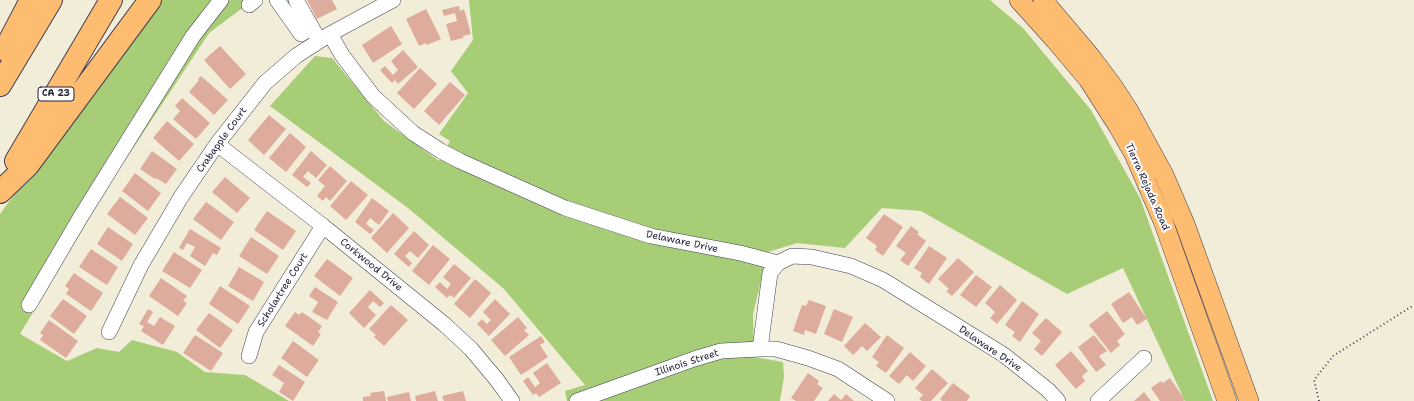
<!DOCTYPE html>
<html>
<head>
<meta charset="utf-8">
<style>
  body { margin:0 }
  canvas { display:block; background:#f2edd8 }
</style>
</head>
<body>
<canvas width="1414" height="401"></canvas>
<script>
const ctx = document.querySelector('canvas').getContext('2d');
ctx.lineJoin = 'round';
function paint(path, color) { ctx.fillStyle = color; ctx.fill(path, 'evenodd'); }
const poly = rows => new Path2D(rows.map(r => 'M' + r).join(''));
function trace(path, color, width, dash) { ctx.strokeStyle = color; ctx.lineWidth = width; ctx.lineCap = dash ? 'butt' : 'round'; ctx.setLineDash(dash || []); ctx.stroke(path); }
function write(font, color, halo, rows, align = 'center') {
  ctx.font = font + ' "Shantell Sans",sans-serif'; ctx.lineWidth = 4; ctx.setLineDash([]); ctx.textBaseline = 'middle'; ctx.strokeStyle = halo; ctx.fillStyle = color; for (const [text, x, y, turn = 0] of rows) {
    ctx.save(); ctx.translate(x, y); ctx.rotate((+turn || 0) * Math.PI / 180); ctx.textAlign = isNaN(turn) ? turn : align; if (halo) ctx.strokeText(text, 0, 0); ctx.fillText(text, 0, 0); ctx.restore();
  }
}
paint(poly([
  [161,0,253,0,209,33,116,174,20,334,67,361,97,348,119,352,132,340,177,352,205,372,245,375,289,401,0,401,0,214,148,14],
  [469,0,990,0,1023,28,1091,110,1140,198,1213,401,1185,401,1123,268,1067,294,921,211,882,208,845,248,797,243,768,252,753,314,754,357,783,362,784,377,780,401,567,401,565,391,585,385,504,289,408,208,270,106,315,56,332,58,384,121,439,161,450,141,439,134,468,93,451,71,473,40]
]), '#a7cd77');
paint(poly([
  [307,0,332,0,337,9,317,19],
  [459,6,460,11,464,9,471,34,463,36,463,38,451,41,446,24,457,21,455,13,444,16,442,10],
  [426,9,441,39,427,45,426,43,419,46,406,19],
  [391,26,402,44,373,63,362,45],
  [220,46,246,74,230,89,204,60],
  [403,50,418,67,398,84,395,80,392,83,380,70,385,66,393,75,398,70,391,61],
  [420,68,437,84,414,109,397,93],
  [201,76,228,100,214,115,189,92,199,80,198,79],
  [450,82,465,95,439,125,424,111],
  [182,98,210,123,196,139,173,119,180,111,175,106],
  [269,115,286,129,264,155,248,140],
  [167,121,194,144,179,161,153,138],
  [290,133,306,147,286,172,269,158],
  [152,151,177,169,166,184,156,178,155,179,140,169],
  [311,151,327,165,316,178,308,171,303,177,311,183,307,187,292,175],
  [330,166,347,181,330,201,326,197,323,201,317,196,325,186,318,180],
  [135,173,161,193,148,211,122,191],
  [225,177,250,198,237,213,212,192],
  [351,181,368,195,346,220,330,206],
  [120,197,148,218,135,235,107,214],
  [372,198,389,211,379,225,370,218,366,224,374,230,370,234,355,222],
  [206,202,234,222,221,240,193,219],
  [267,211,296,231,283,250,254,230],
  [393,213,409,228,387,253,371,238],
  [884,214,903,227,883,256,875,250,877,246,866,238],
  [911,226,919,232,917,234,926,241,908,266,900,260,906,253,896,246],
  [108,227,133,244,122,261,97,244],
  [190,229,221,248,217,255,213,253,205,266,190,256,195,247,187,243,183,250,179,248],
  [414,231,429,245,418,258,410,251,405,256,412,263,409,267,394,254],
  [251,237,279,256,267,274,239,256],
  [433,245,450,259,429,285,412,271],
  [929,246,947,258,929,284,920,277,922,273,914,268],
  [91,249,118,267,107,285,79,267],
  [174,252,202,270,190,288,162,271],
  [958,258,974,272,952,296,946,291,949,289,938,279],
  [327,259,353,278,340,296,314,276],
  [454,264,471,278,454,298,450,295,447,298,435,287,440,282,447,289,451,284,443,277],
  [239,267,264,282,253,301,228,286],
  [74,273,103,293,91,311,66,294,69,289,65,286],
  [976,275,992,287,976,307,960,295],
  [161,278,187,296,183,301,187,303,178,316,149,296],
  [475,279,491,293,470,318,454,304],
  [1000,285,1017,300,997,324,990,318,995,312,985,303],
  [220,286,250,306,238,324,209,304],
  [315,287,338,302,327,320,312,312,318,302,309,296],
  [370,290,384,303,380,307,373,301,368,307,376,315,364,328,349,313],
  [1129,292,1147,319,1137,325,1132,317,1123,323,1111,304],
  [63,299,87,316,74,334,50,316],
  [495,299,510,314,489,336,477,324,482,319,487,324,491,320,483,312],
  [809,300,826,306,816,334,805,330,804,335,793,331,802,305,806,306],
  [1022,301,1039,314,1020,342,1012,336,1015,332,1005,325],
  [391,305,408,320,384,346,374,337,376,335,369,329],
  [148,309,153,312,147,322,154,326,160,317,175,326,163,345,141,331,144,326,139,324],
  [834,309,853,317,842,342,824,334],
  [1107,311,1125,334,1117,341,1120,345,1111,353,1089,325],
  [295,312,299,315,302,312,322,326,318,332,321,334,313,346,285,326],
  [209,313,233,330,220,348,196,330],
  [518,317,527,328,524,330,529,335,505,356,491,340],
  [1046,318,1062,332,1042,356,1034,349,1041,341,1032,333],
  [49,320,78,341,66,358,40,340,43,335,40,333],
  [865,323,881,337,867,351,862,346,853,355,844,346],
  [195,335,223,353,211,371,183,353],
  [887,335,904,348,886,373,876,366,879,362,872,357],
  [1094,335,1107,351,1099,356,1106,365,1096,372,1078,347],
  [541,336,545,342,540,345,548,357,521,375,509,357],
  [293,341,319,360,307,377,281,358],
  [1071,351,1088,371,1082,376,1085,381,1076,389,1055,365],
  [910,352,926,366,913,381,907,375,899,384,889,376],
  [547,363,561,383,539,397,536,393,533,395,523,381,528,377,535,387,540,383,533,373],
  [279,365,305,382,293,401,279,392,284,383,272,375],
  [932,369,948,383,931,401,922,401,919,399,923,395,915,388],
  [808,373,819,381,817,384,823,388,814,401,796,401,791,398],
  [1170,378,1185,400,1183,401,1160,401,1151,388,1161,381,1163,383],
  [953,383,970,396,967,401,942,401,940,399],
  [384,391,386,401,363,401,363,397,371,396,370,393],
  [435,391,438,401,416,401,415,396],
  [463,391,466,401,444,401,442,396],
  [409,392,411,401,388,401,387,397],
  [1144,392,1151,401,1134,401],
  [834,394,841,400,846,394,854,401,828,401]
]), '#deac9c');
const minor = poly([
  [277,0,301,34,311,27],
  [296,0,316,35],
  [249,5,255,0],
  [330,34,342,55,373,96,413,133,441,151,460,161,565,208,651,236,740,253,778,263,792,256,812,257,851,266,883,280,1004,355,1048,390,1058,401],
  [217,144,323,226,444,324,471,349,497,380,512,401],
  [29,305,80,218,193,36,221,0],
  [109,332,141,265,181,197,217,144,265,83,296,56,330,34,393,0],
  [760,349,770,273,778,263],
  [249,356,256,332,323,226],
  [577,401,694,359,721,351,760,349,776,349,808,358,838,369,887,401],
  [1098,401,1144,358]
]);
const major = poly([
  [1019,0,1055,40,1088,79,1118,126,1134,154,1163,221,1227,401],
  [1043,0,1091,57,1112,85,1129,111,1164,175,1185,224,1249,401]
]);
const highway = poly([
  [7,51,8,44,31,0],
  [0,85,51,0],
  [16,161,111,0],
  [0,192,28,165,150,0]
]);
trace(minor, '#414053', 16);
trace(major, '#414053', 20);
trace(highway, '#414053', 24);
trace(poly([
  [1319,401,1314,380,1333,356,1414,305]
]), '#414053', 2, [1, 3]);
trace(minor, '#fff', 15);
trace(major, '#fdbc70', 19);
trace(highway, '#fdbc70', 22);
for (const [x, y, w] of [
  [56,94,36]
]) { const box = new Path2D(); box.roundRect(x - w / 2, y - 7, w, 14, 3); ctx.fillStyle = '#fff'; ctx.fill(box); trace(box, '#22223b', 1); }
write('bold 9px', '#22223b', null, [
  ["CA 23",56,94]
]);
write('10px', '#22223b', '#fff', [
  ["Crabapple Court",222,140,-54],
  ["Tierra Rejada Road",1147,187,66],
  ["Delaware Drive",682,242,12],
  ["Corkwood Drive",371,265,39],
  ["Scholartree Court",283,290,-58],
  ["Delaware Drive",990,349,34],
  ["Illinois Street",687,363,-18]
]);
</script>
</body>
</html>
